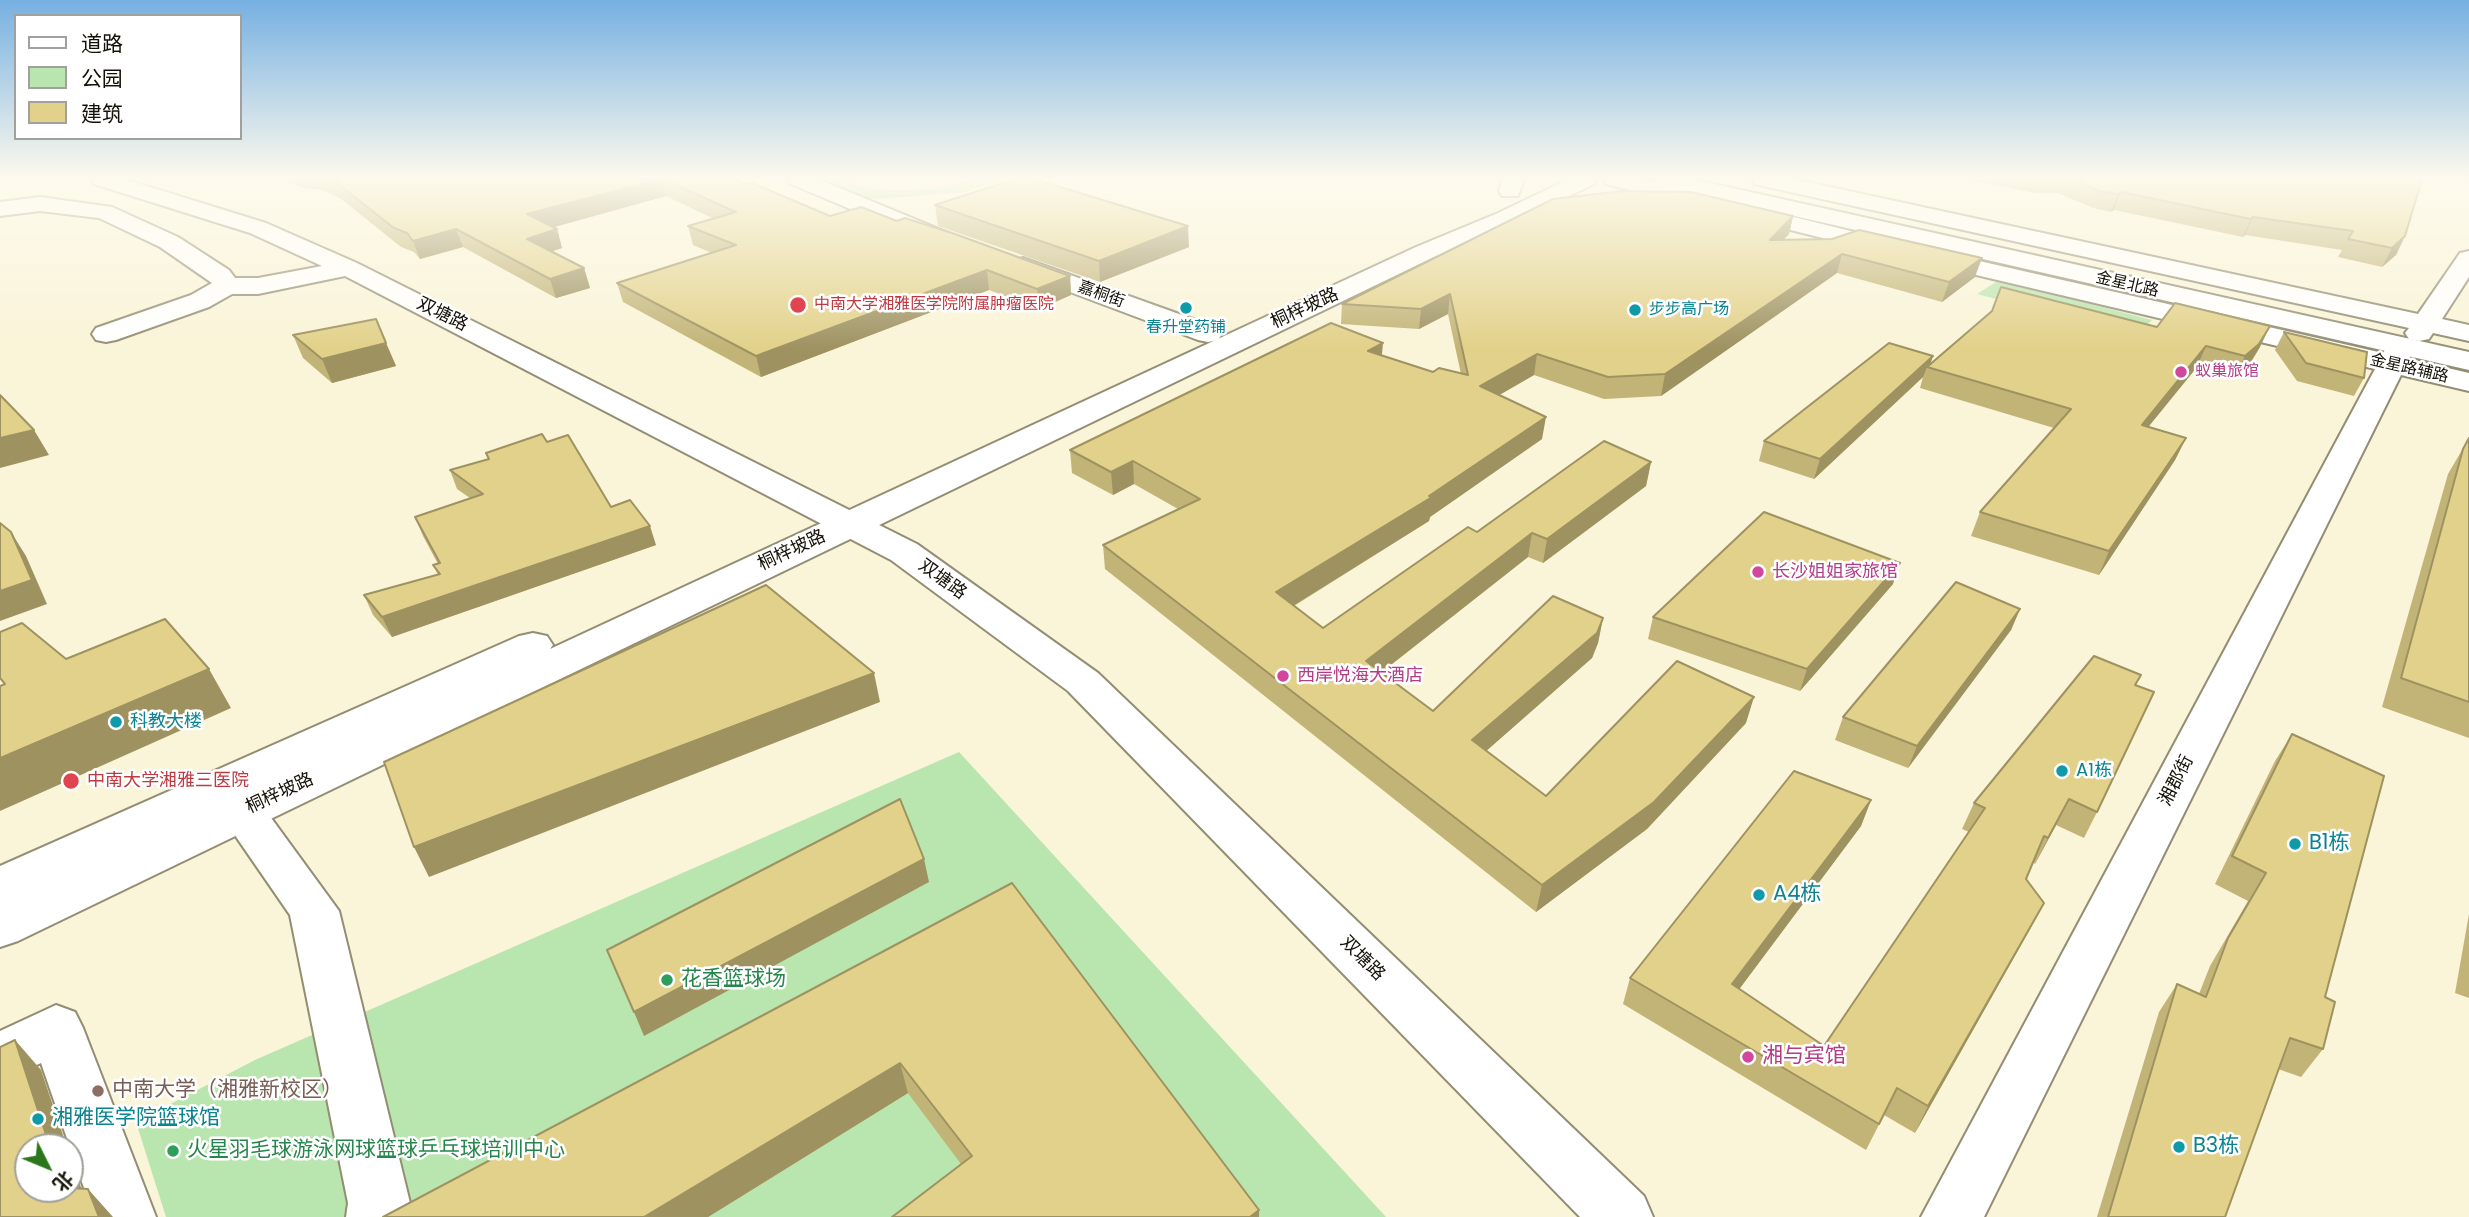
<!DOCTYPE html>
<html>
<head>
<meta charset="utf-8">
<style>
  body { margin:0 }
  #map { position:relative; width:2469px; height:1217px; overflow:hidden; background:#faf4d8; font-family:Poppins,"Noto Sans SC",sans-serif }
  canvas { display:block }
  .legend { position:absolute; left:14px; top:14px; width:228px; height:126px; box-sizing:border-box; background:#fff; border:2px solid #a1a09c; margin:0; padding:9px 12px; list-style:none; font-size:21px; color:#141108 }
  .legend li { display:flex; align-items:center; gap:14px; height:35px }
  .legend b { width:35px; border:2px solid #a1a09c }
  .north { position:absolute; left:14px; top:1133px; width:70px; height:70px; box-sizing:border-box; background:#fff; border:2px solid #a1a09c; border-radius:50%; rotate:133deg; font-size:19px; font-weight:700; line-height:28px; text-align:center; color:#141108 }
  .north::after { content:''; display:block; margin:auto; width:24px; height:32px; background:#2b761b; clip-path:polygon(50% 0,100% 100%,50% 72%,0 100%) }
</style>
</head>
<body>
<div id="map">
<canvas width="2469" height="1217"></canvas>
<ul class="legend">
<li><b style="height:9px;background:#fff"></b>道路</li>
<li><b style="height:19px;background:#b9e5ae"></b>公园</li>
<li><b style="height:19px;background:#e2d18a"></b>建筑</li>
</ul>
<div class="north">北</div>
</div>
<script>
const ctx = document.querySelector('canvas').getContext('2d');
ctx.lineJoin = 'round';
function paint(path, color) { ctx.fillStyle = color; ctx.fill(path, 'evenodd'); }
const poly = rows => new Path2D(rows.map(r => 'M' + r).join(''));
function trace(path, color, width, dash) { ctx.strokeStyle = color; ctx.lineWidth = width; ctx.lineCap = dash ? 'butt' : 'round'; ctx.setLineDash(dash || []); ctx.stroke(path); }
function write(font, color, halo, rows, align = 'center') {
  ctx.font = font + ' Poppins,"Noto Sans SC",sans-serif'; ctx.lineWidth = 5; ctx.setLineDash([]); ctx.textBaseline = 'middle'; ctx.strokeStyle = halo; ctx.fillStyle = color; for (const [text, x, y, turn = 0] of rows) {
    ctx.save(); ctx.translate(x, y); ctx.rotate((+turn || 0) * Math.PI / 180); ctx.textAlign = isNaN(turn) ? turn : align; if (halo) ctx.strokeText(text, 0, 0); ctx.fillText(text, 0, 0); ctx.restore();
  }
}
paint(poly([
  [808,179,855,179,847,182,872,189,907,190,942,188,978,179,1004,179,965,192,879,199,853,197],
  [1999,280,2152,320,2135,336,1977,294],
  [959,752,1386,1217,166,1217,136,1122,255,1060]
]), '#b9e5ae');
const minor = poly([
  [91,179,124,179,266,223,357,263,917,544,1098,673,1644,1196,1653,1217,1580,1217,1068,691,891,560,345,276,258,294,232,294,209,307,116,340,106,342,96,340,92,334,96,328,191,295,212,283,160,247,99,218,40,211,0,216,0,202,40,197,112,207,178,237,229,270,235,278,258,278,322,266,250,233,94,184,91,179],
  [788,179,818,179,951,234,954,239,951,244,942,246,933,244,791,184,788,179],
  [1502,179,1524,179,1518,196,1502,196,1499,191,1502,179],
  [1603,179,1640,179,1887,240,2383,353,2391,340,2401,338,2411,340,2415,346,2409,359,2469,373,2469,391,2401,375,1984,1217,1921,1217,2375,369,1887,254,1606,184,1603,179],
  [1752,179,1793,179,2418,314,2460,253,2469,251,2469,277,2442,319,2469,325,2469,341,2433,333,2429,339,2419,341,2409,339,2405,333,2409,328,1763,186,1755,184,1752,179],
  [1023,258,1218,328,1222,334,1218,340,1208,342,1198,340,1014,271,1010,266,1014,261,1023,258],
  [242,796,258,800,339,911,410,1203,408,1217,346,1217,348,1203,290,915,219,812,226,800,242,796],
  [56,1005,75,1012,83,1028,156,1217,94,1217,41,1063,0,1082,0,1031,56,1005]
]);
const major = poly([
  [1569,179,1597,179,1594,184,1514,223,1434,257,18,941,0,947,0,866,519,636,533,633,547,636,553,645,550,649,1416,247,1498,213,1569,179],
  [1652,179,1692,179,2469,352,2469,370,1663,186,1655,184,1652,179]
]);
trace(minor, '#938d74', 4);
trace(major, '#938d74', 4);
paint(minor, '#fff');
paint(major, '#fff');
paint(poly([
  [285,179,735,179,746,184,830,216,897,221,1070,276,1071,295,1039,309,989,290,761,377,623,302,617,283,712,253,693,245,688,226,714,219,666,196,553,227,557,229,562,248,551,251,584,268,590,288,556,298,463,247,420,259,414,252,401,247,340,198,322,190,300,187],
  [1967,179,2422,179,2405,236,2396,255,2382,267,2338,257,2342,250,2245,235,2243,237,2114,210,2111,212,2093,208,2058,193,2035,193],
  [935,205,1189,247,1100,282,938,226],
  [1793,216,1789,234,1783,240,1975,277,1942,302,1837,273,1661,396,1604,399,1534,375,1499,395,1542,439,1430,517,1429,521,1294,606,1323,628,1477,532,1651,462,1646,486,1543,563,1528,557,1382,672,1433,711,1603,618,1598,643,1592,658,1486,751,1546,796,1746,723,1647,829,1536,912,1105,569,1103,545,1178,509,1134,484,1113,495,1072,473,1070,450,1382,356,1433,372,1461,374,1448,314,1419,329,1341,324,1342,304],
  [2157,327,2260,347,2249,365,2235,377,2197,367,2148,427,2186,438,2175,460,2099,575,1971,536,1980,512,2054,428,1920,388,1923,377,1814,479,1759,461,1764,441,1933,356,1930,364],
  [2284,332,2364,378,2354,396,2297,381,2275,350],
  [293,335,386,343,396,366,332,383,303,358],
  [2469,438,2469,738,2382,707,2448,474],
  [547,442,611,507,656,545,392,637,373,615,364,595,438,575,433,565,438,564,423,536,415,517,470,498,457,489,450,470,488,459,486,453],
  [1893,584,1800,691,1648,639,1653,617],
  [2020,609,2011,630,1908,768,1835,740,1843,717],
  [2136,685,2097,812,2084,838,2056,825,2035,864,2033,862,2026,879,2044,903,2030,929,1915,1133,1884,1115,1866,1150,1623,1004,1630,978,1871,800,1861,826,1739,989,1824,1046,1969,832,1962,829,1974,803],
  [2292,734,2325,997,2323,1049,2301,1077,2278,1069,2225,1217,2097,1217,2159,1012,2177,984,2199,994,2210,966,2248,901,2215,884,2275,761],
  [1012,883,1259,1210,961,1164,908,1093,708,1217,383,1217],
  [2469,914,2469,998,2455,993]
]), '#c2b477');
paint(poly([
  [662,179,666,196,533,233,527,214],
  [2121,192,2114,210,2111,212,2118,194],
  [1793,216,1789,234,1765,259,1770,240],
  [2253,217,2245,235,2243,237,2251,219],
  [1188,226,1189,247,1100,282,1099,261],
  [456,229,463,247,420,259,413,241],
  [557,229,562,248,533,258,527,239],
  [2405,236,2396,255,2382,267,2392,248],
  [1842,254,1837,273,1661,396,1665,374],
  [1982,258,1975,277,1942,302,1949,282],
  [584,268,590,288,556,298,550,279],
  [987,270,989,290,761,377,756,356],
  [1070,276,1071,295,1039,309,1037,289],
  [1450,294,1448,314,1419,329,1421,309],
  [2270,326,2260,347,2249,365,2235,377,2245,356],
  [386,343,396,366,332,383,322,359],
  [1383,343,1381,364,1368,351],
  [2206,346,2197,367,2132,447,2142,425],
  [1537,354,1534,375,1477,408,1480,386],
  [1933,356,1929,368,1927,367,1923,377,1814,479,1820,459],
  [1546,417,1542,439,1430,517,1429,521,1275,617,1276,592,1429,496],
  [34,430,49,455,0,468,0,438],
  [2186,438,2175,460,2099,575,2109,551],
  [1133,461,1134,484,1113,495,1111,472],
  [1651,462,1646,486,1543,563,1547,539],
  [650,526,656,545,392,637,382,617],
  [11,532,26,556,47,604,0,621,0,591],
  [1532,533,1528,557,1364,686,1366,661],
  [1900,563,1893,584,1800,691,1807,669],
  [2020,609,2011,630,1908,768,1917,746],
  [1603,618,1598,643,1592,658,1468,767,1472,740],
  [209,669,231,708,0,811,0,758],
  [874,673,880,702,429,877,414,847],
  [1754,697,1746,723,1647,829,1536,912,1542,885],
  [2069,799,2056,825,2035,864,2048,838],
  [1871,800,1861,826,1723,1011,1732,984],
  [924,859,929,882,644,1036,634,1012],
  [2044,903,2030,929,1915,1133,1928,1106],
  [15,1040,41,1070,67,1147,50,1147],
  [900,1063,908,1093,708,1217,644,1217],
  [70,1155,91,1217,70,1189],
  [88,1189,113,1217,99,1217],
  [1259,1210,1259,1217,1250,1217]
]), '#9e9261');
const building = poly([
  [329,179,661,179,527,214,557,229,527,239,584,268,550,279,456,229,413,241,407,233,394,228,333,180,329,179],
  [662,179,735,179,746,184,752,183,830,216,861,207,897,221,905,218,955,234,1070,276,1037,289,987,270,756,356,617,283,736,245,688,226,736,212,662,179],
  [1015,179,1034,179,1188,226,1099,261,935,205,1015,179],
  [2073,179,2422,179,2405,236,2392,248,2348,239,2353,231,2253,217,2251,219,2121,192,2118,194,2099,191,2073,179],
  [1622,191,1691,192,1793,216,1770,240,1832,239,1859,230,1982,258,1949,282,1842,254,1665,374,1608,377,1537,354,1480,386,1546,417,1429,496,1432,497,1276,592,1323,628,1468,527,1477,532,1604,441,1651,462,1547,539,1532,533,1366,661,1433,711,1553,596,1603,618,1597,633,1472,740,1546,796,1677,661,1754,697,1654,802,1542,885,1103,545,1200,499,1133,461,1111,472,1070,450,1331,323,1383,343,1368,351,1433,372,1439,368,1468,375,1450,294,1421,309,1342,304,1553,199,1622,191],
  [2001,287,2157,327,2175,303,2270,326,2259,344,2245,356,2206,346,2142,425,2186,438,2109,551,1980,512,2071,409,1927,367,1992,311,2001,287],
  [376,319,386,343,322,359,293,335,376,319],
  [2284,332,2367,352,2364,378,2306,363,2284,332],
  [1889,343,1933,356,1820,459,1764,441,1889,343],
  [0,395,34,430,0,438,0,395],
  [542,434,547,442,568,435,611,507,630,500,650,526,382,617,364,595,440,574,433,565,440,563,415,517,483,494,450,470,489,459,486,453,542,434],
  [2469,438,2469,702,2401,678,2463,449,2469,438],
  [1764,512,1900,563,1807,669,1653,617,1764,512],
  [0,523,11,532,32,580,0,591,0,523],
  [1956,582,2020,609,1917,746,1843,717,1956,582],
  [766,585,874,673,414,847,384,762,766,585],
  [165,619,209,669,0,758,0,686,5,684,0,678,0,632,22,623,66,659,165,619],
  [2094,656,2141,675,2135,685,2154,692,2097,812,2069,799,2048,838,2044,836,2026,879,2044,903,1928,1106,1897,1088,1879,1124,1630,978,1794,771,1871,800,1732,984,1824,1046,1985,808,1974,803,2094,656],
  [2292,734,2384,776,2325,997,2335,1002,2323,1049,2290,1038,2225,1217,2108,1217,2177,984,2206,997,2228,938,2266,873,2232,856,2292,734],
  [900,799,924,859,634,1012,607,950,900,799],
  [1012,883,1259,1210,1250,1217,892,1217,972,1156,900,1063,644,1217,383,1217,1012,883],
  [15,1040,50,1147,28,1147,28,1189,70,1189,70,1188,88,1189,99,1217,0,1217,0,1047,15,1040]
]);
paint(building, '#e2d18a');
trace(building, '#9e9261', 2);
const sky = ctx.createLinearGradient(0, 0, 0, 349);
sky.addColorStop(0, '#76b0e2');
sky.addColorStop(0.51, '#fdfaed');
sky.addColorStop(1, '#fdfaed00');
ctx.fillStyle = sky;
ctx.fillRect(0, 0, 2469, 349);
for (const [x, y, r, color] of [
  [798,305,9,"#e0444e"],
  [1186,308,7,"#0f9aa8"],
  [1635,310,7,"#0f9aa8"],
  [2181,372,7,"#d1479c"],
  [1758,572,7,"#d1479c"],
  [1283,676,7,"#d1479c"],
  [116,722,7,"#0f9aa8"],
  [2062,771,7,"#0f9aa8"],
  [71,781,9,"#e0444e"],
  [2295,844,7,"#0f9aa8"],
  [1759,895,7,"#0f9aa8"],
  [667,980,7,"#2e9e5b"],
  [1748,1057,7,"#d1479c"],
  [98,1091,7,"#8d6e63"],
  [38,1119,7,"#0f9aa8"],
  [2179,1147,7,"#0f9aa8"],
  [173,1151,7,"#2e9e5b"]
]) { const dot = new Path2D(); dot.arc(x, y, r, 0, 2 * Math.PI); ctx.fillStyle = color; ctx.fill(dot); trace(dot, '#fff', 2.5); }
write('16px', '#141108', '#fff', [
  ["金星北路",2127,285,13],
  ["嘉桐街",1101,295,20],
  ["金星路辅路",2409,369,13]
]);
write('16px', '#be3a42', '#fff', [
  ["中南大学湘雅医学院附属肿瘤医院",814,305]
], 'left');
write('16px', '#0d838f', '#fff', [
  ["步步高广场",1649,310],
  ["春升堂药铺",1186,328,"center"]
], 'left');
write('16px', '#b23c85', '#fff', [
  ["蚁巢旅馆",2195,372]
], 'left');
write('18px', '#141108', '#fff', [
  ["桐梓坡路",1305,309,-25],
  ["双塘路",442,315,26],
  ["桐梓坡路",792,551,-25],
  ["双塘路",942,580,36],
  ["湘郡街",2177,781,-63],
  ["桐梓坡路",280,794,-25],
  ["双塘路",1362,959,45]
]);
write('18px', '#b23c85', '#fff', [
  ["长沙姐姐家旅馆",1772,572],
  ["西岸悦海大酒店",1297,676]
], 'left');
write('18px', '#0d838f', '#fff', [
  ["科教大楼",130,722],
  ["A1栋",2076,771]
], 'left');
write('18px', '#be3a42', '#fff', [
  ["中南大学湘雅三医院",87,781]
], 'left');
write('21px', '#0d838f', '#fff', [
  ["B1栋",2309,844],
  ["A4栋",1773,895],
  ["湘雅医学院篮球馆",52,1119],
  ["B3栋",2193,1147]
], 'left');
write('21px', '#27864d', '#fff', [
  ["花香篮球场",681,980],
  ["火星羽毛球游泳网球篮球乒乓球培训中心",187,1151]
], 'left');
write('21px', '#b23c85', '#fff', [
  ["湘与宾馆",1762,1057]
], 'left');
write('21px', '#785e54', '#fff', [
  ["中南大学（湘雅新校区）",112,1091]
], 'left');
</script>
</body>
</html>
